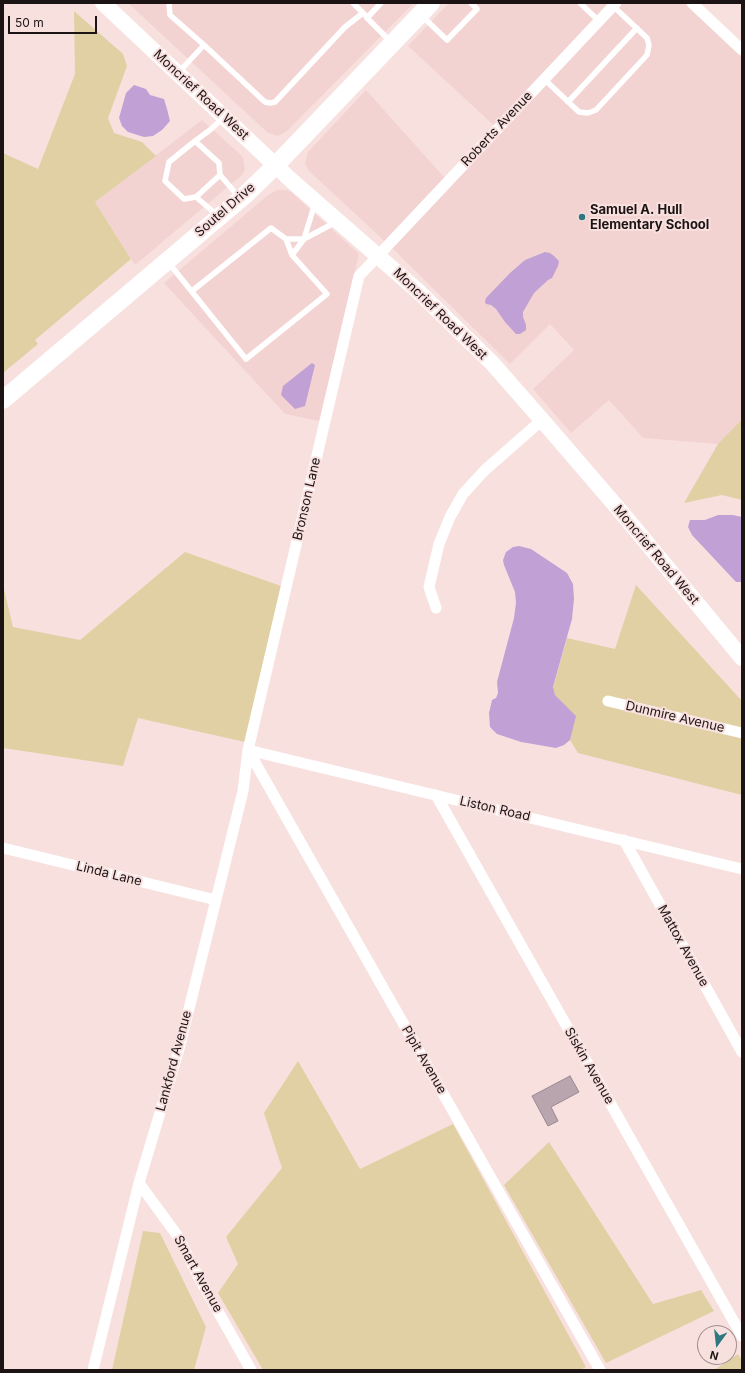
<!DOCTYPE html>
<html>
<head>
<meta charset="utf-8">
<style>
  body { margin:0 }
  #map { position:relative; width:745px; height:1373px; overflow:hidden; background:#f8e0df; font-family:Inter,sans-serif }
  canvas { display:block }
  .frame { position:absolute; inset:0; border:4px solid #1c1414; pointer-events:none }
  .north { position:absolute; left:697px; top:1325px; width:40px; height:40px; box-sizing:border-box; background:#f8e0df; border:1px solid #a08e8e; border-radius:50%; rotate:195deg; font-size:11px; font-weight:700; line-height:16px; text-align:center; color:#1c1414 }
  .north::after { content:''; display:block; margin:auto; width:14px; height:18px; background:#2f7781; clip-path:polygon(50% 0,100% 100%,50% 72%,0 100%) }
  .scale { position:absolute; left:8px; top:16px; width:89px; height:18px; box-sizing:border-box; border:2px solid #1c1414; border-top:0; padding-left:5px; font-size:12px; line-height:14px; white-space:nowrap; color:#1c1414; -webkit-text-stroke:3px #f8e0df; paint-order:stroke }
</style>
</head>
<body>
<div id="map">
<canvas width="745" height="1373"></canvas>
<div class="frame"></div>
<div class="north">N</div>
<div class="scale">50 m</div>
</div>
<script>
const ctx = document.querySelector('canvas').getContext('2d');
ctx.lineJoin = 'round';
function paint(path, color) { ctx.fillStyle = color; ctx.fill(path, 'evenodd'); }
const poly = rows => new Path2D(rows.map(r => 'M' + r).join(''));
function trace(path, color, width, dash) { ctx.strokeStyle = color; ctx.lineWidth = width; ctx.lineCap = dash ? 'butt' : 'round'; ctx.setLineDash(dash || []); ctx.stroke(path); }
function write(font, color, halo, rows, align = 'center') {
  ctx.font = font + ' Inter,sans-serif'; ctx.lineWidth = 4; ctx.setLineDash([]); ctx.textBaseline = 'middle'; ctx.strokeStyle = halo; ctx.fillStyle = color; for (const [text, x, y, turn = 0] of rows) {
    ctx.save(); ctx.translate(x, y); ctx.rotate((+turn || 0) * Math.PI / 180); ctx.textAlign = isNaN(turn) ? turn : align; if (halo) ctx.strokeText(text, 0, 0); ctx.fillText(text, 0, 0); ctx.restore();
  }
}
paint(poly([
  [128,3,414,3,287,131,278,136,268,133],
  [449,3,686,3,742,57,742,419,718,444,643,438,609,400,571,433,533,389,574,350,550,324,510,364,392,248,309,171,305,164,308,152,366,90,451,185,501,132,408,46],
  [202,120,239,153,243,158,245,170,242,175,135,265,95,202],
  [277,190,287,190,291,192,359,254,319,421,285,414,164,283,267,196]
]), '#f3d3d1');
paint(poly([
  [74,11,123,54,127,66,108,118,114,133,142,142,156,156,95,202,131,259,35,340,38,344,3,373,3,153,38,169,75,74],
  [742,419,742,500,722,495,684,503,718,444],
  [185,552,281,586,245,742,138,718,123,766,3,748,3,585,13,627,80,640],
  [636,585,742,701,742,795,578,753,570,740,575,716,555,695,553,688,567,638,615,649],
  [298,1061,360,1169,453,1124,586,1367,580,1370,263,1370,218,1293,238,1264,226,1237,282,1168,264,1113],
  [549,1142,653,1304,701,1290,714,1311,606,1363,504,1185],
  [143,1231,160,1233,206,1327,194,1370,112,1370],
  [738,1354,742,1361,742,1370,714,1370]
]), '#e0d0a4');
paint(poly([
  [134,85,146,89,150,95,164,99,167,109,170,121,162,130,153,136,144,137,128,132,122,126,119,118,126,93],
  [545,252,550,253,554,256,559,261,558,266,552,278,548,280,534,293,523,312,523,317,526,325,526,330,520,334,516,334,505,322,496,309,491,305,486,304,485,302,486,298,510,273,525,260],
  [312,363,315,365,305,406,295,409,281,395,283,386],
  [718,515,733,515,742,517,742,582,736,582,692,535,688,527,690,520,705,520],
  [519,546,531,549,567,573,573,584,574,599,572,619,553,687,555,695,576,716,570,740,564,745,556,748,521,742,497,734,490,727,489,713,492,700,496,698,498,693,497,682,514,618,516,603,515,592,504,565,503,560,506,552,513,547]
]), '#c1a1d5');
const building = poly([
  [570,1076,579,1092,551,1107,558,1121,548,1126,532,1096,570,1076]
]);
paint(building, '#b8a5ae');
trace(building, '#9a8790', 1);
trace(poly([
  [169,3,170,15,204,45],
  [353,3,366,16],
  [381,3,367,18,391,42],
  [580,3,599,21],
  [422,16,447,40,477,9,471,3],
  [178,73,204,45,265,102,270,103,275,102,345,27,363,13],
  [544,79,579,112,588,113,596,110,647,55,649,45,647,38,613,6],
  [568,102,637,28],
  [195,141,169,162,165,181,184,199,196,197],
  [220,175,219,163,195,141,210,130,224,117],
  [217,215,196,197,220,175,239,197],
  [286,239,292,255],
  [168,262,246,359,327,294,292,255,304,239,315,203],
  [192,291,271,228,286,239,304,239,336,222]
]), '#fff', 5.5);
trace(poly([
  [692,3,742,50],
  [436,608,429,587,439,544,450,517,463,494,485,470,542,420],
  [608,701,742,733],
  [248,750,600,1370],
  [248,750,742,869],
  [436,795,742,1336],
  [624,840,742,1052],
  [3,848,216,900],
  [139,1183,177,1235,198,1276,251,1370],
  [93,1370,139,1183,179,1049,243,791,248,750,359,276,616,3]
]), '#fff', 11);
trace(poly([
  [103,3,292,181,419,292,492,363,542,420,622,513,742,658]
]), '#fff', 16);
trace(poly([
  [3,400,244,196,276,165,431,3]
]), '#fff', 18);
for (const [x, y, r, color] of [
  [582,217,4,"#2f7781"]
]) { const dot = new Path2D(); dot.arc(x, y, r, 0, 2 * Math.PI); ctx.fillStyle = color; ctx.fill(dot); trace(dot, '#f8e0df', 1.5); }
write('13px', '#1c1414', '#f8e0df', [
  ["Moncrief Road West",201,95,43],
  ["Roberts Avenue",497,129,-47],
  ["Soutel Drive",225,210,-41],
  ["Moncrief Road West",440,314,44],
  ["Bronson Lane",307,499,-77],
  ["Moncrief Road West",656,555,50],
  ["Dunmire Avenue",675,717,13],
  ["Liston Road",495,809,13],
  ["Linda Lane",109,874,14],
  ["Mattox Avenue",683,946,61],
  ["Pipit Avenue",424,1060,60],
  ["Lankford Avenue",174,1061,-75],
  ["Siskin Avenue",589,1066,60],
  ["Smart Avenue",198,1274,61]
]);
write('bold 13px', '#1c1414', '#f8e0df', [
  ["Samuel A. Hull",590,210],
  ["Elementary School",590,225]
], 'left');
</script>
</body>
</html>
